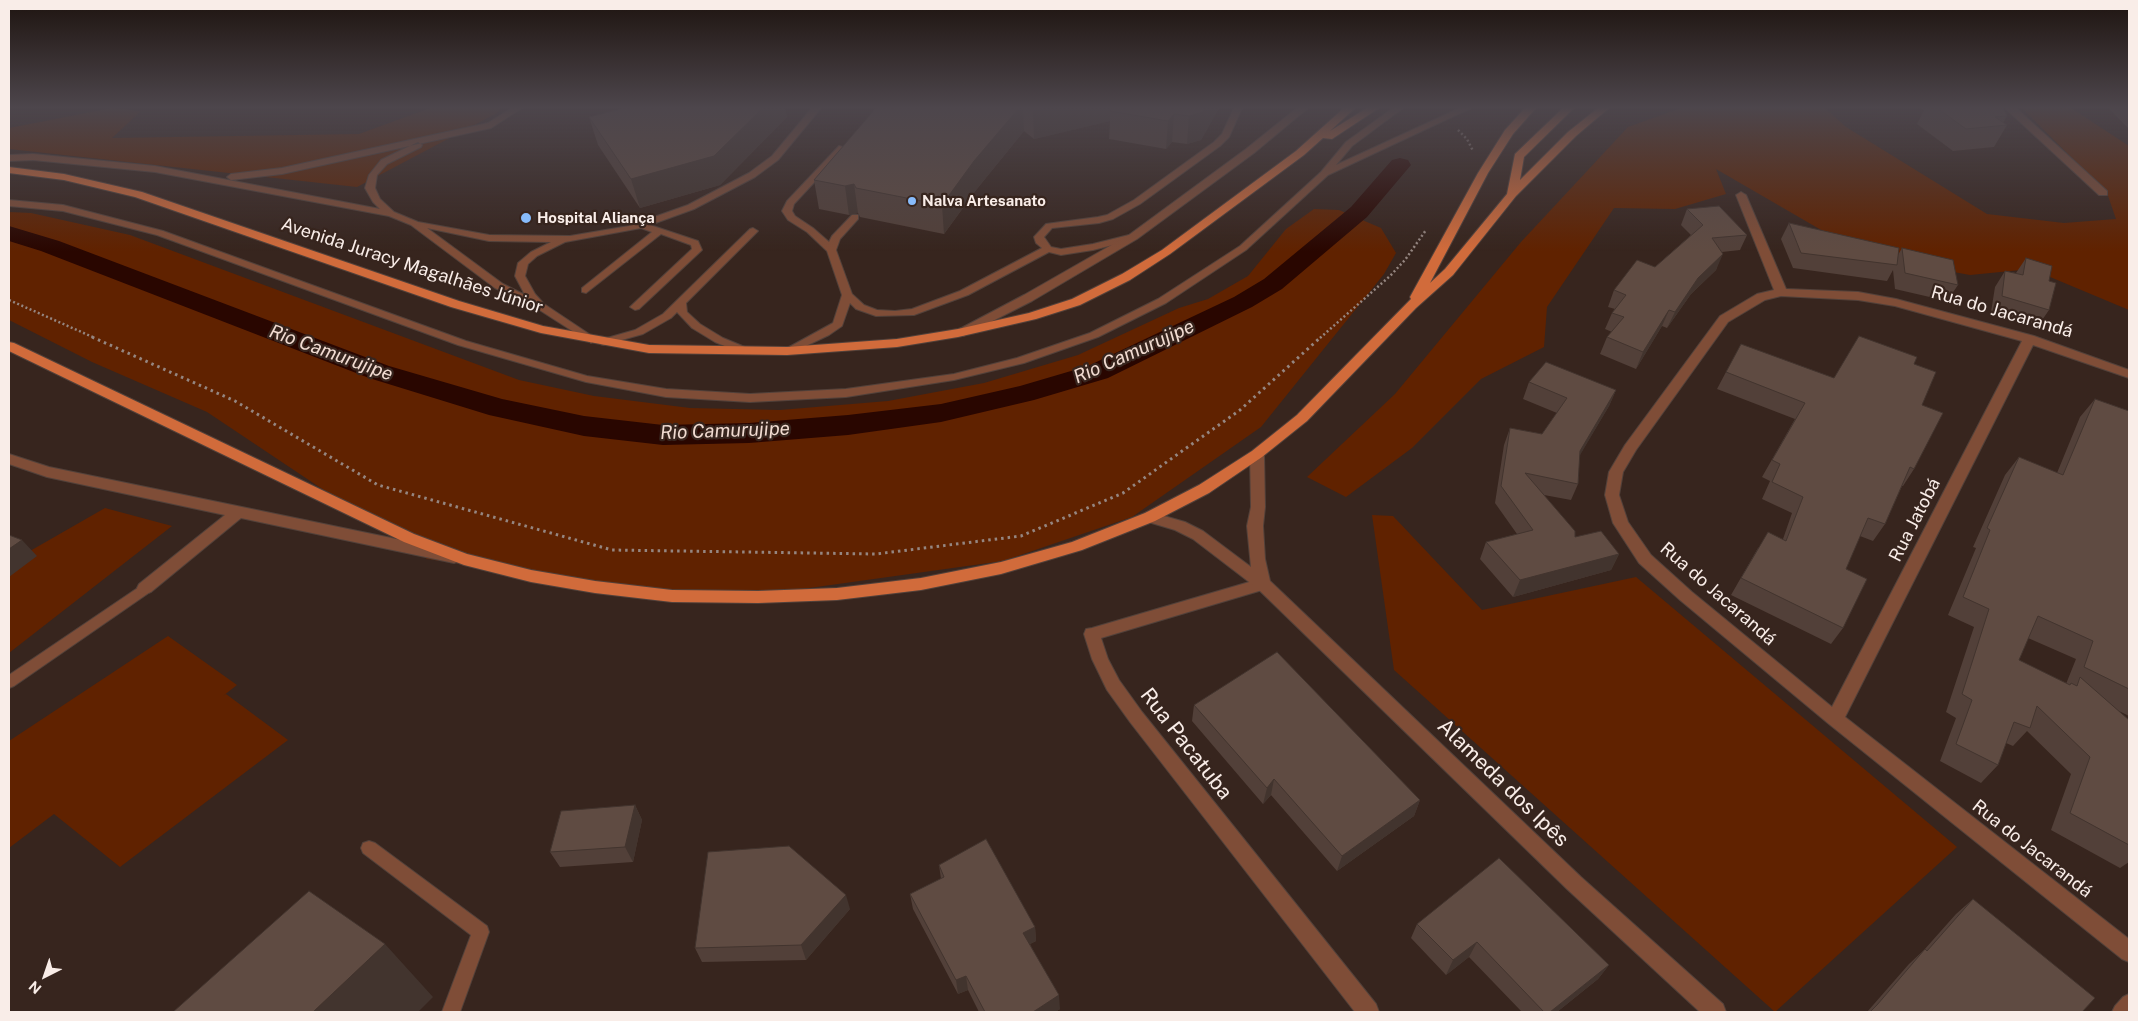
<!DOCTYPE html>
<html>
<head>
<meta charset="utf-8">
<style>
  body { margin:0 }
  #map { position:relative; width:2138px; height:1021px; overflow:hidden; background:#37251e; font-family:"Public Sans",sans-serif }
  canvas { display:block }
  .frame { position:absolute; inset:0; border:10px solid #f9ede8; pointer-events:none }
  .north { position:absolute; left:20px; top:951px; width:50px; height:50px; -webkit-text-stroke:4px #37251e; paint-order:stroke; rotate:221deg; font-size:14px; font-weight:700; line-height:20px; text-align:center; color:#f9ede8 }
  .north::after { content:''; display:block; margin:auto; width:18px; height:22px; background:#f9ede8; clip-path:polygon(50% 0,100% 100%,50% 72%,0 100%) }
</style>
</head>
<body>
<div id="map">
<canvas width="2138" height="1021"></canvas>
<div class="frame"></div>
<div class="north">N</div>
</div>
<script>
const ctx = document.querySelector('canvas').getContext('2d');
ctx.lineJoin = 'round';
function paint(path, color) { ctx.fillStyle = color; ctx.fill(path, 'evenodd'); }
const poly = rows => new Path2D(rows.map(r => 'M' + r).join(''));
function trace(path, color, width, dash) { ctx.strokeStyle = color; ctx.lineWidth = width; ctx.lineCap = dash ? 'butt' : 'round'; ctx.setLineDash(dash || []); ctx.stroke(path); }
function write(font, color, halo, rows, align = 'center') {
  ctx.font = font + ' "Public Sans",sans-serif'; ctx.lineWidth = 4.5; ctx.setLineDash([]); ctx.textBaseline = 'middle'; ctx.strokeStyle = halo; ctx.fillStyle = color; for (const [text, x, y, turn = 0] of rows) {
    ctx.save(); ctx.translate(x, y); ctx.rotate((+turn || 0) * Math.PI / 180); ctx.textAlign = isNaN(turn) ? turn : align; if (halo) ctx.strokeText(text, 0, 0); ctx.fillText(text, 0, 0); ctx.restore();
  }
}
paint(poly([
  [112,108,141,111,112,138,359,134,430,108,501,108,497,113,357,187,9,149,9,128],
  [1681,108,1825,108,1846,127,1987,214,2064,223,2116,219,2107,193,2022,108,2071,108,2129,146,2129,310,2031,269,1970,275,1866,256,1716,169,1726,194,1675,209,1614,208,1547,307,1544,347,1481,379,1412,448,1346,497,1307,477,1395,394,1521,242,1628,127],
  [1314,209,1339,210,1381,228,1396,253,1384,274,1261,427,1132,517,1003,561,723,600,427,559,207,412,92,362,9,320,9,212,31,213,130,235,519,380,594,396,690,408,780,410,888,401,984,383,1078,355,1179,308,1208,299,1248,276,1286,229],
  [105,508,172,526,9,653,9,563],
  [1372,515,1393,516,1482,610,1636,577,1957,847,1775,1012,1394,670],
  [168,636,237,685,223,696,226,694,288,740,120,867,54,814,9,848,9,741]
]), '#602200');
paint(poly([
  [1400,158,1408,160,1411,165,1367,217,1282,289,1252,307,1108,378,1034,400,941,422,848,435,749,443,663,445,584,436,489,415,369,378,41,251,9,241,9,226,59,241,389,366,502,399,584,416,663,425,749,423,848,415,941,404,1020,386,1088,366,1234,297,1264,279,1351,207,1392,160,1400,158]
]), '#290600');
const service = poly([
  [512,108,522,108,491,128,282,174,231,180,227,177,231,174,282,168,488,123,512,108],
  [812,108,821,108,778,160,755,177,694,209,650,225,698,241,702,250,639,309,635,310,630,307,692,249,691,245,661,234,586,293,582,292,582,288,652,232,641,228,565,242,537,256,528,264,525,276,535,294,544,304,595,338,596,340,591,343,538,309,495,288,411,225,389,216,155,172,33,160,9,161,9,155,33,154,155,166,380,209,373,202,365,188,369,175,381,160,418,142,422,145,421,147,387,164,377,175,375,188,380,199,394,212,418,222,489,235,570,236,629,226,688,205,749,173,772,156,812,108],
  [427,228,489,241,551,242,531,252,518,263,515,276,525,295,503,284,427,228],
  [1234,108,1242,108,1229,137,1220,146,1140,204,1113,219,1099,223,1052,228,1044,237,1051,247,1061,249,1093,244,1133,234,1136,235,1136,239,1093,250,1061,255,1049,252,968,295,914,315,876,316,856,309,850,303,842,326,829,335,791,353,783,353,782,351,833,323,842,295,827,251,807,232,788,220,782,211,787,201,839,146,846,148,794,204,792,211,795,216,813,228,829,242,832,236,852,215,858,215,858,219,840,239,836,250,852,294,864,305,877,310,895,311,912,309,960,291,1042,248,1036,243,1034,237,1046,224,1098,217,1107,215,1134,200,1214,142,1222,134,1234,108],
  [1393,108,1403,108,1352,146,1336,165,1460,108,1471,108,1328,175,1246,250,1166,303,1098,337,1024,363,954,380,846,397,750,402,666,397,586,382,458,345,157,235,63,211,9,206,9,200,63,205,163,231,466,341,587,376,666,389,750,394,846,389,954,374,1017,358,1090,333,1158,299,1240,246,1321,172,1346,142,1393,108],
  [753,228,758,231,686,303,687,312,700,324,723,338,752,350,753,352,752,354,744,354,715,342,692,328,677,312,671,318,643,334,604,345,600,344,599,342,600,340,635,330,663,314,750,229,753,228],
  [145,583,150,584,152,588,150,592,14,686,9,688,9,675,145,583],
  [369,841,375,843,487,926,489,932,460,1012,442,1012,471,935,363,853,361,848,363,843,369,841],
  [2129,994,2129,1012,2112,1012,2115,1006,2123,997,2129,994]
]);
const minor = poly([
  [1297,108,1308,108,1254,153,1137,239,1032,301,963,336,953,336,952,333,1024,295,1129,235,1246,149,1297,108],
  [2005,108,2016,108,2107,191,2107,195,2099,195,2005,108],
  [1741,192,1746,195,1786,289,1858,292,1896,299,2034,336,2129,370,2129,378,2033,345,1845,717,2129,939,2129,962,2122,959,1829,724,1680,600,1639,563,1613,523,1605,495,1609,472,1625,445,1720,316,1757,294,1774,290,1736,195,1741,192],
  [1781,296,1858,300,1895,306,2022,341,1832,707,1692,592,1651,555,1628,522,1619,495,1623,472,1636,450,1728,322,1765,300,1781,296],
  [9,454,49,467,454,551,460,553,462,557,460,561,454,563,241,518,151,592,145,594,139,592,137,588,139,584,225,515,47,477,9,464,9,454],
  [1263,578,1269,580,1271,584,1269,588,1101,638,1108,659,1119,680,1142,712,1376,1004,1379,1012,1355,1012,1130,722,1107,690,1092,659,1084,634,1086,629,1092,628,1263,578]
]);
const tertiary = poly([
  [1257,449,1264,454,1265,507,1263,526,1265,559,1270,581,1581,877,1723,1004,1726,1012,1700,1012,1567,889,1257,588,1193,539,1175,530,1145,521,1142,517,1145,513,1150,512,1185,522,1203,531,1251,567,1247,526,1251,507,1250,454,1257,449]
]);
const primary = poly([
  [1344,108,1355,108,1330,131,1367,108,1379,108,1332,139,1323,138,1304,155,1170,254,1130,280,1080,305,1036,319,958,337,897,347,787,355,649,353,541,333,451,307,135,197,64,180,9,173,9,167,64,174,142,192,459,301,543,326,649,345,787,347,897,339,958,329,1029,313,1072,299,1122,274,1162,250,1296,151,1344,108],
  [1525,108,1536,108,1513,134,1488,173,1430,283,1445,269,1507,194,1515,154,1563,108,1574,108,1524,157,1520,180,1568,132,1598,108,1609,108,1576,136,1516,196,1453,275,1416,308,1307,421,1262,457,1209,493,1155,521,1082,550,1001,574,921,590,837,600,758,603,672,602,595,593,531,582,464,565,404,542,9,351,9,342,14,343,414,534,467,554,531,570,595,581,672,590,758,591,837,588,921,578,1001,562,1072,542,1145,513,1199,485,1252,451,1297,415,1411,299,1410,297,1478,173,1505,130,1525,108]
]);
trace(service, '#52413a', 2);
trace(minor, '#52413a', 2);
trace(tertiary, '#52413a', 2);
trace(primary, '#52413a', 2);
trace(poly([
  [1458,130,1467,139,1473,151],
  [9,300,95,338],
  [1320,338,1390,276,1405,260,1426,230]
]), '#958680', 2.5, [2, 2.5]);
trace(poly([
  [92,337,235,401,378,485,612,550,876,554,1021,536,1123,493,1240,410,1321,337]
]), '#958680', 3, [2.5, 4]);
paint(service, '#7f4d37');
paint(minor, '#7f4d37');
paint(tertiary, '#7f4d37');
paint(primary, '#d16b3b');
paint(poly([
  [624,108,785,108,787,117,720,185,640,208,598,145,589,117,624,109],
  [876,108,1219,108,1201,140,1187,144,1172,142,1166,149,1109,139,1110,121,1034,139,1024,131,976,190,944,234,860,217,858,213,849,215,819,209,814,180],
  [1921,108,2003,108,2007,116,2003,123,2007,125,1994,147,1953,151,1917,124,1924,110],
  [2108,108,2129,108,2129,129],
  [1687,209,1747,235,1740,250,1722,252,1716,270,1691,294,1667,328,1662,326,1636,369,1600,354,1607,337,1612,332,1605,329,1612,313,1615,309,1608,307,1614,290,1655,267,1691,235,1681,225],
  [1789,223,1898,255,1902,248,1958,285,1947,301,1895,289,1893,270,1887,281,1793,268,1781,239],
  [2026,258,2049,281,2049,310,2038,326,1991,312,1995,287,2005,271,2016,273],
  [1914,364,1922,405,1914,469,1903,486,1902,486,1885,524,1873,541,1860,536,1846,569,1843,628,1831,644,1731,595,1758,548,1783,539,1792,513,1762,499,1770,481,1762,477,1795,419,1717,389,1726,372,1834,378],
  [1529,382,1616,390,1609,406,1579,456,1578,484,1571,500,1544,495,1575,537,1619,554,1611,570,1513,597,1480,559,1486,542,1517,534,1495,503,1504,445,1510,428,1542,434,1557,413,1523,399],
  [2095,399,2129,411,2129,716,2119,711,2129,720,2129,862,2120,868,2051,830,2071,774,2027,731,2013,746,2006,743,1998,765,1981,783,1940,761,1956,718,1946,712,1974,627,1948,615,1976,548,1973,547,2005,475,2019,457,2057,473,2080,417],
  [2028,638,2076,659,2066,684,2019,660],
  [1194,705,1420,800,1414,816,1337,871,1271,795,1263,804,1192,721],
  [635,805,642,820,633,862,560,867,550,852],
  [939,865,1035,927,1036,941,1030,944,1060,1009,1055,1012,979,1012,968,990,958,994,913,909,910,894,941,879],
  [1973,899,2082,1012,1867,1012,1909,964,1924,950,1956,914],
  [850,909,806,960,702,962,695,948],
  [1417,924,1609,965,1598,979,1557,1012,1522,1012,1469,957,1446,975,1411,938]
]), '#524039');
paint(poly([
  [763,108,785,108,787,117,720,185,640,208,631,179],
  [1019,108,1023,108,1024,131,976,190,944,234,942,205,974,161],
  [1045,108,1126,108,1110,111,1110,121,1034,139,1033,111],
  [1205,108,1219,108,1201,140,1187,144,1189,116],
  [1174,114,1172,142,1166,149,1168,121],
  [854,184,858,213,849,215,845,186],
  [1723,254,1716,270,1691,294,1667,328,1675,312,1698,278],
  [1669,310,1662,326,1636,369,1643,352],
  [1616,390,1609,406,1573,467,1580,451],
  [22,540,37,556,9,577,9,549],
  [1619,554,1611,570,1513,597,1520,580],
  [1274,779,1271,795,1263,804,1267,788],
  [1420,800,1414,816,1337,871,1342,856],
  [635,805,642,820,633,862,625,847],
  [846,895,850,909,806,960,801,945],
  [1035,927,1036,941,1024,947,1023,933],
  [1477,942,1469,957,1446,975,1453,960],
  [385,944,433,997,418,1012,313,1012],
  [1609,965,1598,979,1557,1012,1550,1012],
  [966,976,968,990,958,994,956,980],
  [1059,995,1060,1009,1055,1012,1033,1012]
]), '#42342e');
const building = poly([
  [626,108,763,108,714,156,631,179,589,117,626,108],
  [876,108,1019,108,974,161,942,205,856,188,854,184,845,186,814,180,876,108],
  [1029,108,1045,108,1033,111,1029,108],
  [1112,108,1205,108,1203,112,1189,116,1174,114,1168,121,1110,111,1112,108],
  [1937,108,2003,108,2007,116,1995,117,2007,125,1966,129,1937,108],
  [1719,206,1747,235,1712,238,1723,254,1698,278,1675,312,1669,310,1643,352,1607,337,1624,317,1612,313,1626,295,1614,290,1637,260,1655,267,1703,225,1687,209,1719,206],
  [1789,223,1899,248,1897,265,1801,253,1789,223],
  [1902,248,1953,260,1958,285,1905,273,1902,248],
  [2026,258,2052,266,2049,281,2056,283,2049,310,2002,296,2005,271,2023,275,2026,258],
  [1859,336,1917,357,1914,364,1936,372,1922,405,1943,413,1914,469,1910,467,1885,524,1868,518,1846,569,1867,579,1843,628,1741,578,1768,532,1786,541,1803,497,1772,482,1780,464,1772,460,1805,403,1726,372,1741,344,1834,378,1859,336],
  [1546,362,1616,390,1580,451,1578,484,1525,473,1575,531,1575,537,1601,531,1619,554,1520,580,1486,542,1533,530,1501,486,1510,428,1542,434,1567,398,1529,382,1546,362],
  [2095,399,2129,411,2129,689,2084,667,2093,641,2038,616,2019,660,2070,685,2071,683,2077,686,2080,677,2129,720,2129,845,2070,813,2090,757,2037,706,2030,728,2014,722,1998,765,1956,744,1972,700,1962,694,1989,609,1963,597,1990,530,1987,528,2019,457,2063,475,2095,399],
  [9,535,22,540,9,549,9,535],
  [1277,652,1420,800,1342,856,1274,779,1267,788,1194,705,1277,652],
  [635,805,625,847,550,852,561,811,635,805],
  [986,839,1035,927,1023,933,1059,995,1033,1012,985,1012,966,976,956,980,910,894,944,877,939,865,986,839],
  [789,846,846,895,801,945,695,948,708,852,789,846],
  [1499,858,1609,965,1550,1012,1544,1012,1477,942,1453,960,1417,924,1499,858],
  [309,891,385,944,313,1012,173,1012,309,891],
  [1973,899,2095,998,2082,1012,1870,1012,1877,1005,1925,949,1927,951,1973,899]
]);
paint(building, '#5f4b42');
trace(building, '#42342e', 1);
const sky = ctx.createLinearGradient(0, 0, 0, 251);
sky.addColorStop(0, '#1e1410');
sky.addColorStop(0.43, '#4d464c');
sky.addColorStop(1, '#4d464c00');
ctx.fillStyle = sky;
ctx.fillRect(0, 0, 2138, 251);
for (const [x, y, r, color] of [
  [912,201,5,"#87bbfb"],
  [526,218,6,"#87bbfb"]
]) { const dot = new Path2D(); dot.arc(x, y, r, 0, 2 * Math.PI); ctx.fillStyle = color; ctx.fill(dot); trace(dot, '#37251e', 2); }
write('bold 15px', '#f9ede8', '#37251e', [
  ["Nalva Artesanato",922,201],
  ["Hospital Aliança",537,218]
], 'left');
write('18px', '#f9ede8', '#37251e', [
  ["Avenida Juracy Magalhães Júnior",412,266,18],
  ["Rua do Jacarandá",2002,312,16],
  ["Rua Jatobá",1915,520,-63],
  ["Rua do Jacarandá",1718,594,41],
  ["Rua do Jacarandá",2032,849,38]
]);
write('italic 19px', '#f1dbd1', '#37251e', [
  ["Rio Camurujipe",1134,352,-24],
  ["Rio Camurujipe",331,353,20],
  ["Rio Camurujipe",725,431,-2]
]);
write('21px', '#f9ede8', '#37251e', [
  ["Rua Pacatuba",1186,744,52],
  ["Alameda dos Ipês",1503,783,44]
]);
</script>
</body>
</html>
